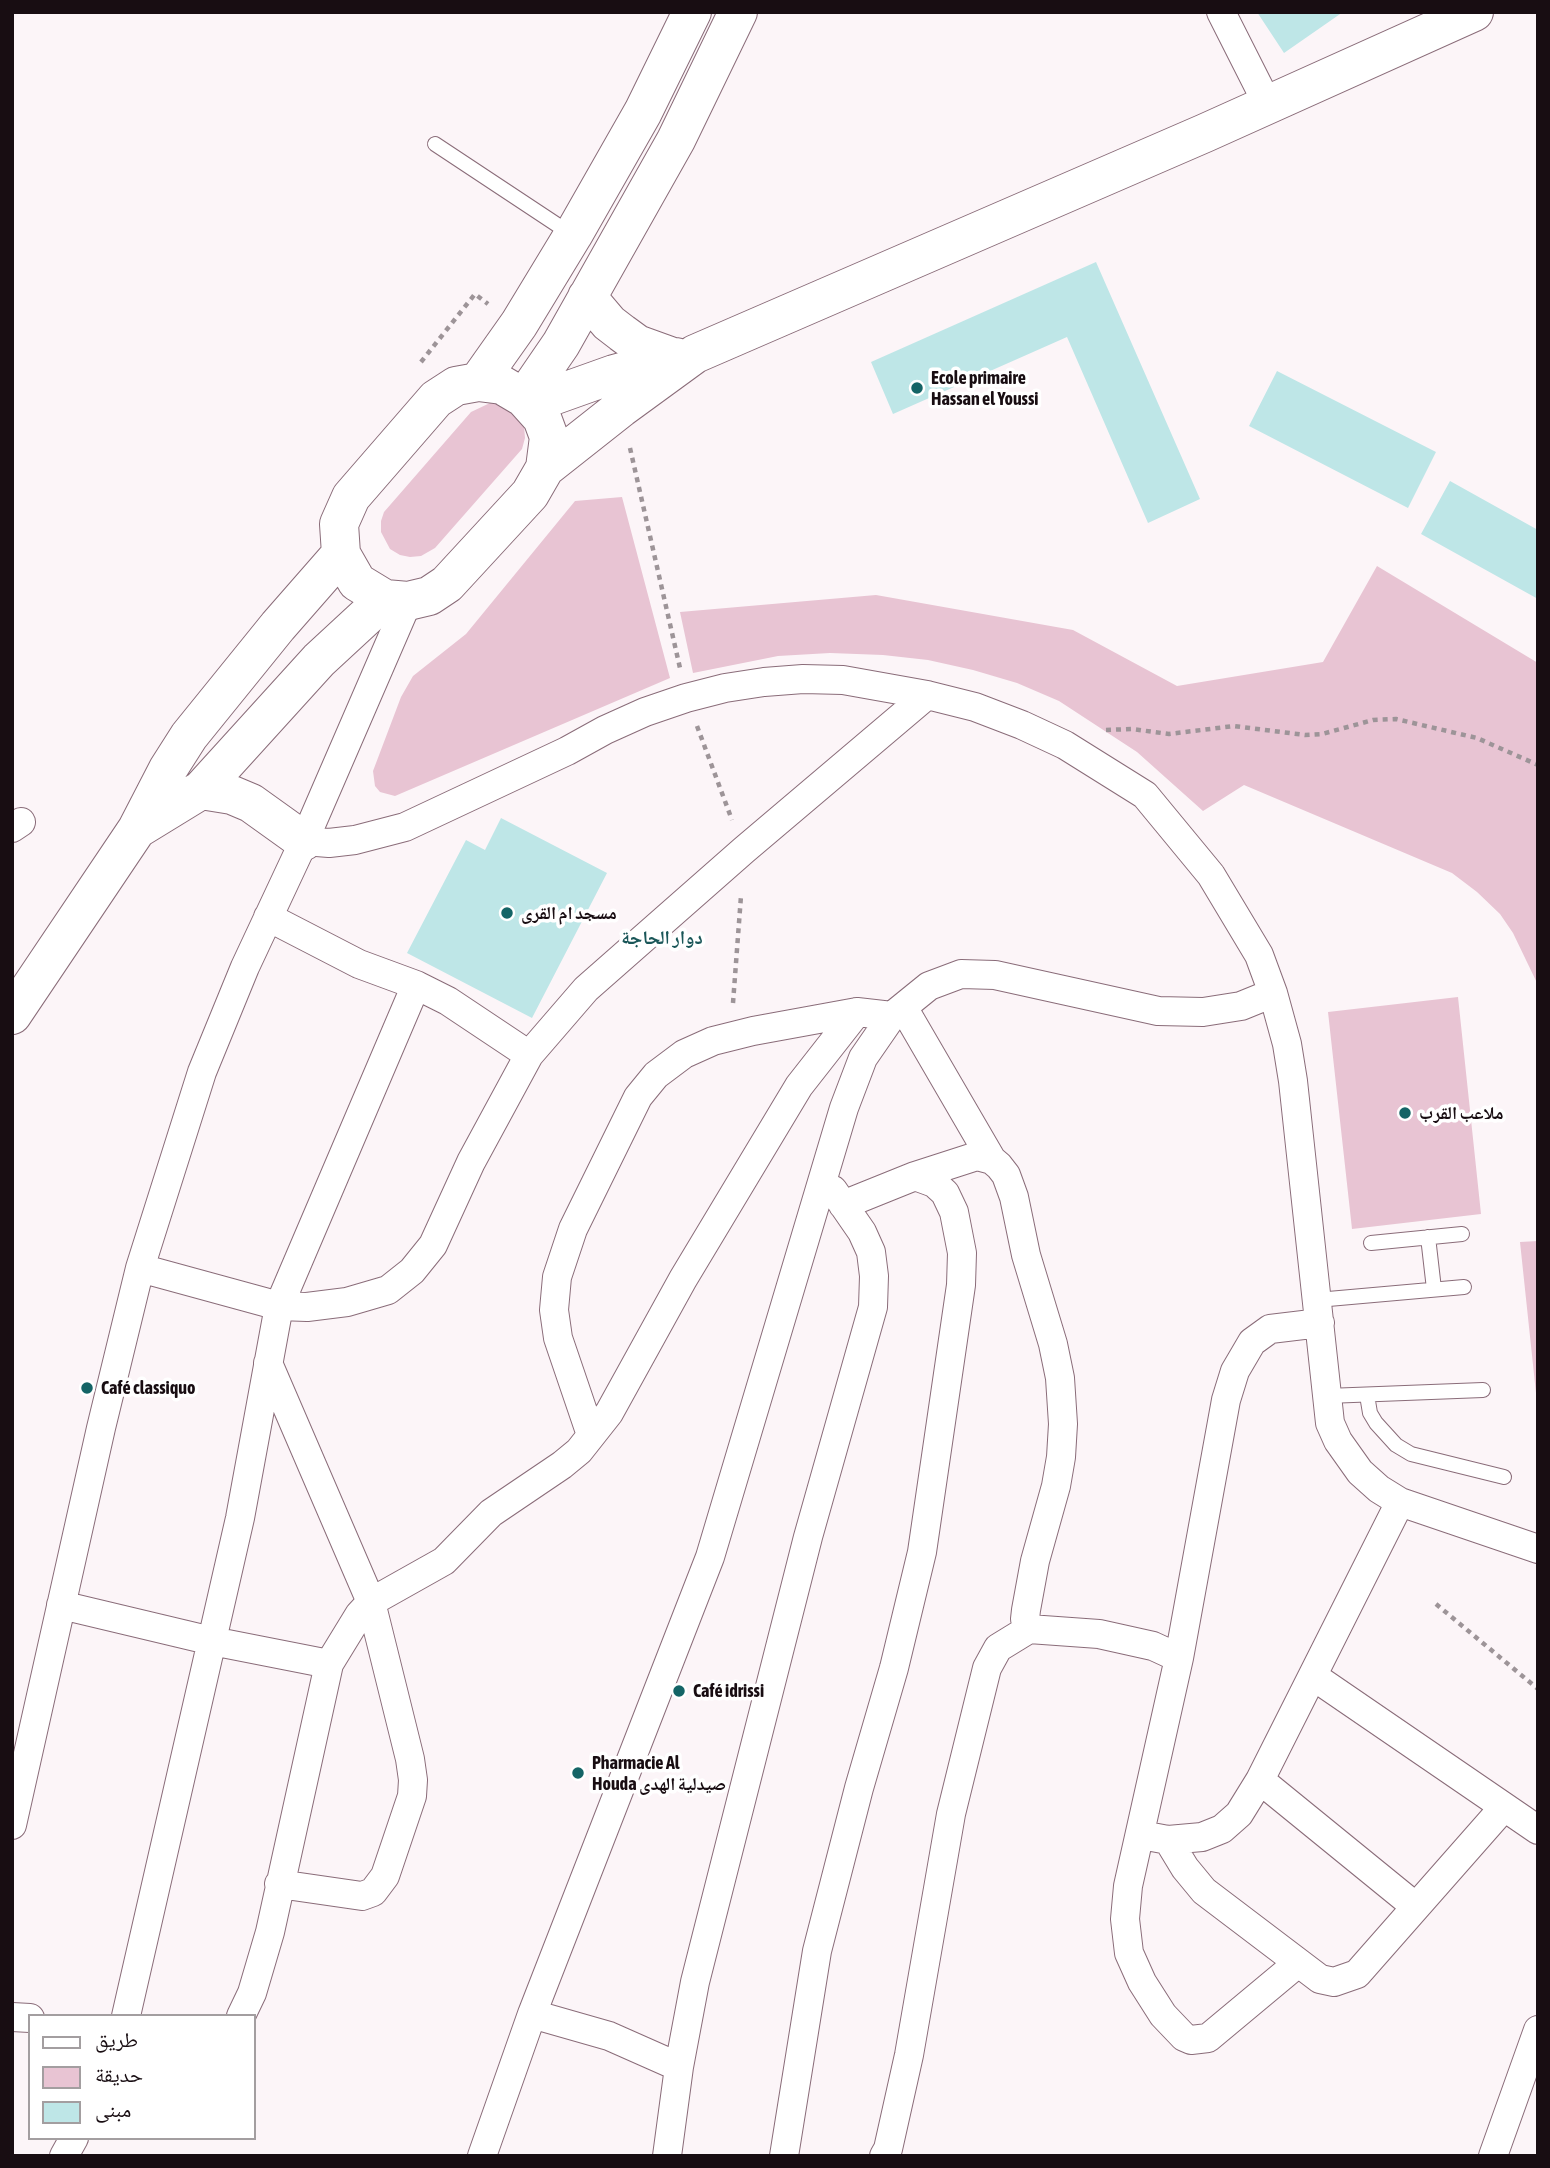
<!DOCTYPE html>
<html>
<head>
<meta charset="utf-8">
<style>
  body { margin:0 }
  #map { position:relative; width:1550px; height:2168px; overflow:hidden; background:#fcf5f8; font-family:"Asap Condensed","Noto Naskh Arabic",sans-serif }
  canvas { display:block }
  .frame { position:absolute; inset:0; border:14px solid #180d12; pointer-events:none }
  .legend { position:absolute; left:28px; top:2014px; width:228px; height:126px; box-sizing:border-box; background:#fff; border:2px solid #a39ea0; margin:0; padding:9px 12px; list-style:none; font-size:21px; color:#180d12 }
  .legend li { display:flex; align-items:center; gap:14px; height:35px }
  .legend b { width:35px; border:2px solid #a39ea0 }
</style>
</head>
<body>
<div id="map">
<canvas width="1550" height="2168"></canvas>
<div class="frame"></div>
<ul class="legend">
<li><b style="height:9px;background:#fff"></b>طريق</li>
<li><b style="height:19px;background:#e8c4d3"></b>حديقة</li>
<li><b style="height:19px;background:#bee6e7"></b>مبنى</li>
</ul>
</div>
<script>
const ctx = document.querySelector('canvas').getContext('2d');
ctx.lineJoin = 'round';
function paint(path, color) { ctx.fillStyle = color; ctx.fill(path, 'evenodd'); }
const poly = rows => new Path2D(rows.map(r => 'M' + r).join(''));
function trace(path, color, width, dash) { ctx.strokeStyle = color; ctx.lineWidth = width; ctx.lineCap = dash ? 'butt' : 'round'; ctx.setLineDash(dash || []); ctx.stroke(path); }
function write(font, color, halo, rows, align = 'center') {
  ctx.font = font + ' "Asap Condensed","Noto Naskh Arabic",sans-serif'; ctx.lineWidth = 7; ctx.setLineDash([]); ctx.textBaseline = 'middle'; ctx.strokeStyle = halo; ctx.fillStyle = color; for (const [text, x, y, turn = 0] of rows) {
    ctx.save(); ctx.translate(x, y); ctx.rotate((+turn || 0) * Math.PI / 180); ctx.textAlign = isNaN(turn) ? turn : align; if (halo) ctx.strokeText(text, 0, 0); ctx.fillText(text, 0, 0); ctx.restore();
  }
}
paint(poly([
  [490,403,501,404,511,408,524,426,525,438,522,449,435,548,421,556,410,557,400,555,390,549,381,532,381,521,384,512,471,412],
  [622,497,670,678,395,796,380,792,375,786,373,771,401,697,413,676,466,634,575,501],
  [1377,566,1538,663,1538,985,1513,933,1500,914,1477,892,1452,873,1244,785,1203,811,1137,752,1059,701,1017,683,973,670,928,660,883,655,830,653,778,656,693,673,680,612,876,595,1073,630,1177,686,1323,662],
  [1458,997,1481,1214,1352,1229,1328,1012],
  [1538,1241,1538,1412,1520,1242]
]), '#e8c4d3');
paint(poly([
  [1257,12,1343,12,1284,53],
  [1096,262,1200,499,1148,523,1067,337,893,414,871,362],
  [1277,371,1436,452,1408,508,1249,426],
  [1450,481,1538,530,1538,599,1421,534],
  [501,818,607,873,532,1018,407,953,466,840,485,850]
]), '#bee6e7');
const lane = poly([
  [435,144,571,234],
  [1428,1237,1434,1289],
  [1371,1243,1462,1234],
  [1317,1300,1464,1287],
  [1367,1395,1370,1413,1376,1423,1396,1445,1411,1454,1504,1477],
  [1327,1396,1483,1390]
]);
const street = poly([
  [1221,12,1268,105],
  [12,828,21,822],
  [304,841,329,843,355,840,405,827,567,751,605,730,645,712,686,698,725,688,764,682,803,679,843,680,927,695,975,707,1022,725,1065,745,1145,795,1211,875,1259,955,1273,993,1287,1044,1293,1081,1330,1423,1338,1441,1360,1472,1379,1489,1400,1502,1538,1549],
  [268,917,359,964,416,985,448,1001,529,1055],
  [903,1007,992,1160],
  [915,1176,977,1156,992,1160,999,1166,1006,1175,1014,1197,1026,1255,1053,1344,1060,1378,1063,1424,1061,1457,1056,1486,1035,1561,1026,1610,1025,1619,1029,1629,1099,1634,1153,1646,1179,1658],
  [140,1268,279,1306,307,1307,347,1302,388,1290,412,1271,433,1245,471,1162,529,1055,586,989,744,850,927,695],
  [268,1363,371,1602,410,1759,413,1780,412,1796,385,1876,373,1892,362,1896,279,1884],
  [591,1435,558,1338,554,1310,557,1277,573,1229,638,1097,656,1075,684,1054,713,1041,753,1031,857,1012],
  [61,1605,212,1641,329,1664,359,1615,371,1602,444,1561,491,1513,562,1465,579,1451,609,1413,683,1279,799,1086,857,1012,892,1016],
  [1313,1676,1538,1830],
  [1260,1780,1416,1907],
  [12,1825,101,1428,140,1268,202,1072,245,967,304,841,408,601],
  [1152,1837,1168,1840,1202,1837,1222,1829,1239,1814,1260,1780,1400,1502],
  [1168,1840,1185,1868,1204,1891,1320,1979,1334,1982,1357,1974,1504,1807],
  [1298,1963,1208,2038,1191,2040,1184,2037,1163,2015,1142,1982,1129,1953,1125,1919,1128,1886,1179,1658,1226,1400,1235,1371,1252,1342,1270,1329,1320,1323],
  [532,2014,609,2036,679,2067],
  [126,2016,240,1518,279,1306,416,985],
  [241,2016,252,1993,270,1932,329,1664],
  [12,2017,30,2018],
  [64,2156,74,2138],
  [482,2156,532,2014,710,1557,844,1108,863,1058,892,1016,929,986,961,974,995,975,1158,1011,1203,1012,1241,1006,1273,993],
  [667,2156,679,2067,695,1982,808,1537,873,1307,874,1276,871,1252,862,1232,833,1190],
  [784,2156,817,1951,859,1788,894,1668,922,1552,961,1285,962,1253,954,1212,945,1193,934,1183,915,1176,843,1205],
  [884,2156,888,2149,909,2055,951,1814,987,1668,998,1648,1029,1629],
  [1493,2156,1538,2030]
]);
const secondary = poly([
  [587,297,609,323,622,333,637,344,673,357],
  [478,382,502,385,524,398,542,418,549,437,545,468,530,494,447,584,429,596,408,601,385,599,357,582,341,554,339,524,351,497,436,399,456,386,478,382],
  [478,382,519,324,573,235,643,112,692,12],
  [524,398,561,344,676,140,738,12],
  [530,404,614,374,676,357],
  [545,468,621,408,695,354,1205,133,1474,12],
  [201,790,232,795,251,803,304,841],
  [139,828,201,790,319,660,385,599],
  [12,1015,137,829,168,769,189,736,278,626,341,554]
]);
trace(lane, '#8a6c79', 16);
trace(street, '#8a6c79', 30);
trace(secondary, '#8a6c79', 40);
trace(poly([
  [421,362,475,294,488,304],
  [630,448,680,668],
  [697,726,732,820],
  [1106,730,1132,729,1169,734,1234,726,1305,735,1322,734,1373,720,1396,719,1477,738,1538,765],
  [733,1003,741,896],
  [1436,1604,1538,1689]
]), '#9d9498', 4.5, [5, 5]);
trace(lane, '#fff', 14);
trace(street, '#fff', 28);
trace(secondary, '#fff', 38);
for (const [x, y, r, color] of [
  [917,388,7,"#146466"],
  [507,913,7,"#146466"],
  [1405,1113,7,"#146466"],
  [87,1388,7,"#146466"],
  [679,1691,7,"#146466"],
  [578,1773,7,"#146466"]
]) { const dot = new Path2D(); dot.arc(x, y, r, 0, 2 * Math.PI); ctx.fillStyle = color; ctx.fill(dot); trace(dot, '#fff', 2.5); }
write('bold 18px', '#180d12', '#fff', [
  ["Ecole primaire",931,378],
  ["Hassan el Youssi",931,399],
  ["مسجد ام القرى",521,913],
  ["ملاعب القرب",1419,1113],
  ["Café classiquo",101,1388],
  ["Café idrissi",693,1691],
  ["Pharmacie Al",592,1763],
  ["Houda صيدلية الهدى",592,1784]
], 'left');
write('bold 19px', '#1a5658', '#fff', [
  ["دوار الحاجة",662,938]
]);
</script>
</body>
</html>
